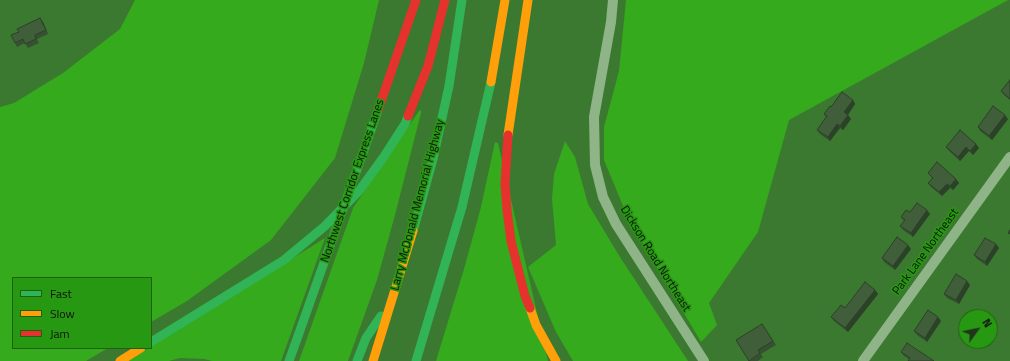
<!DOCTYPE html>
<html>
<head>
<meta charset="utf-8">
<style>
  body { margin:0 }
  #map { position:relative; width:1010px; height:361px; overflow:hidden; background:#3c7930; font-family:"Titillium Web",sans-serif }
  canvas { display:block }
  .legend { position:absolute; left:12px; top:277px; width:140px; height:72px; box-sizing:border-box; background:#279811; border:1px solid #1e6211; margin:0; padding:5px 7px; list-style:none; font-size:12px; color:#111 }
  .legend li { display:flex; align-items:center; gap:8px; height:20px }
  .legend b { width:20px; border:1px solid #1e6211 }
  .north { position:absolute; left:958px; top:309px; width:40px; height:40px; box-sizing:border-box; background:#279811; border:1px solid #1e6211; border-radius:50%; rotate:57deg; font-size:11px; font-weight:700; line-height:16px; text-align:center; color:#111 }
  .north::after { content:''; display:block; margin:auto; width:14px; height:18px; background:#20351c; clip-path:polygon(50% 0,100% 100%,50% 72%,0 100%) }
</style>
</head>
<body>
<div id="map">
<canvas width="1010" height="361"></canvas>
<ul class="legend">
<li><b style="height:5px;background:#30b455"></b>Fast</li>
<li><b style="height:5px;background:#ff9f0a"></b>Slow</li>
<li><b style="height:5px;background:#e5322d"></b>Jam</li>
</ul>
<div class="north">N</div>
</div>
<script>
const ctx = document.querySelector('canvas').getContext('2d');
ctx.lineJoin = 'round';
function paint(path, color) { ctx.fillStyle = color; ctx.fill(path, 'evenodd'); }
const poly = rows => new Path2D(rows.map(r => 'M' + r).join(''));
function trace(path, color, width, dash) { ctx.strokeStyle = color; ctx.lineWidth = width; ctx.lineCap = dash ? 'butt' : 'round'; ctx.setLineDash(dash || []); ctx.stroke(path); }
function write(font, color, halo, rows, align = 'center') {
  ctx.font = font + ' "Titillium Web",sans-serif'; ctx.lineWidth = 3; ctx.setLineDash([]); ctx.textBaseline = 'middle'; ctx.strokeStyle = halo; ctx.fillStyle = color; for (const [text, x, y, turn = 0] of rows) {
    ctx.save(); ctx.translate(x, y); ctx.rotate((+turn || 0) * Math.PI / 180); ctx.textAlign = isNaN(turn) ? turn : align; if (halo) ctx.strokeText(text, 0, 0); ctx.fillText(text, 0, 0); ctx.restore();
  }
}
paint(poly([
  [135,0,379,0,364,63,335,158,271,240,187,301,151,322,151,278,13,278,13,348,108,348,86,361,0,361,0,107,14,103,63,73,120,29],
  [626,0,1008,0,789,120,758,232,709,303,717,325,701,342,628,218,604,160,604,127,619,71],
  [421,110,421,113,395,215,377,280,348,361,299,361,353,208,419,111],
  [565,141,575,157,588,204,620,257,688,361,573,361,556,332,528,267,556,245,552,199,554,174],
  [495,142,498,143,548,361,436,361,464,269,481,207],
  [325,238,281,361,212,361,204,359,180,358,169,361,128,361]
]), '#34aa1c');
trace(poly([
  [613,0,611,22,594,117,595,165,603,197,616,224,704,361],
  [863,361,1010,157]
]), '#8eb487', 10);
trace(poly([
  [413,231,433,159,449,86,462,0],
  [151,342,284,260,325,226,359,191,383,158,405,124,408,116],
  [289,361,298,336],
  [357,361,366,338,381,316],
  [416,361,462,207,491,82]
]), '#30b455', 9);
trace(poly([
  [491,82,505,0],
  [508,135,528,0],
  [530,308,536,325,556,361],
  [120,361,141,348],
  [373,361,413,231]
]), '#ff9f0a', 9);
trace(poly([
  [377,113,416,0],
  [408,116,428,66,445,0],
  [508,135,505,184,507,210,511,241,525,296,530,308]
]), '#e5322d', 9);
trace(poly([
  [298,336,377,113]
]), '#30b455', 9);
paint(poly([
  [43,22,48,34,37,39,39,43,28,48,25,43,17,47,15,43],
  [1010,80,1010,100,1004,95,1001,91],
  [853,100,855,104,848,115,851,119,843,130,840,128,830,141,820,134,817,130,826,117,824,114,831,107],
  [1008,119,992,140,980,131,978,127],
  [946,147,979,148,973,155,969,151,960,161,949,151],
  [928,173,956,179,959,183,953,190,950,188,942,196,931,187,928,183,932,178],
  [910,212,930,214,913,237,903,230,900,226,904,221,901,217],
  [996,244,999,248,987,266,977,259,974,255],
  [911,249,895,270,884,262,882,258],
  [970,285,959,304,947,298,944,294],
  [875,290,878,294,848,332,834,321,831,317,845,308],
  [941,321,927,342,917,335,914,331],
  [762,324,776,345,761,354,763,357,758,361,749,361],
  [901,352,934,361,909,359,904,356]
]), '#365131');
paint(poly([
  [40,18,43,22,48,34],
  [853,100,855,104,847,116,844,112],
  [848,115,851,119,843,130,840,126],
  [1005,115,1008,119,992,140,989,136],
  [837,124,840,128,830,141,828,137],
  [976,144,979,148,973,155,970,151],
  [966,147,969,151,960,161,958,157],
  [956,179,959,183,953,190,950,186],
  [947,184,950,188,942,196,939,192],
  [927,210,930,214,913,237,911,233],
  [996,244,999,248,987,266,985,262],
  [908,245,911,249,895,270,893,266],
  [967,281,970,285,959,304,956,300],
  [875,290,878,294,848,332,845,328],
  [938,317,941,321,927,342,925,338]
]), '#2c4228');
const building = poly([
  [40,18,46,30,35,35,36,39,25,44,23,39,15,43,11,35,19,32,17,29,40,18],
  [1010,80,1010,99,1001,91,1010,80],
  [842,92,853,100,844,112,848,115,840,126,837,124,828,137,817,130,827,116,824,114,830,106,831,107,842,92],
  [993,106,1005,115,989,136,978,127,993,106],
  [960,130,976,144,970,151,966,147,958,157,946,147,960,130],
  [937,162,956,179,950,186,947,184,939,192,928,183,933,178,928,173,937,162],
  [917,203,927,210,911,233,900,226,905,220,901,217,906,210,910,212,917,203],
  [1010,230,1010,234,1008,233,1010,230],
  [897,237,908,245,893,266,882,258,897,237],
  [985,238,996,244,985,262,974,255,985,238],
  [956,274,967,281,956,300,944,294,956,274],
  [865,282,875,290,845,328,831,317,841,305,845,308,865,282],
  [928,310,938,317,925,338,914,331,928,310],
  [762,324,773,341,758,350,760,353,749,361,736,340,762,324],
  [907,343,934,361,908,361,910,358,901,352,907,343]
]);
paint(building, '#3f5e39');
trace(building, '#2c4228', 1);
write('12px', '#111', '#279811', [
  ["Northwest Corridor Express Lanes",353,181,-71],
  ["Larry McDonald Memorial Highway",418,205,-75],
  ["Park Lane Northeast",926,252,-54],
  ["Dickson Road Northeast",655,259,58]
]);
</script>
</body>
</html>
